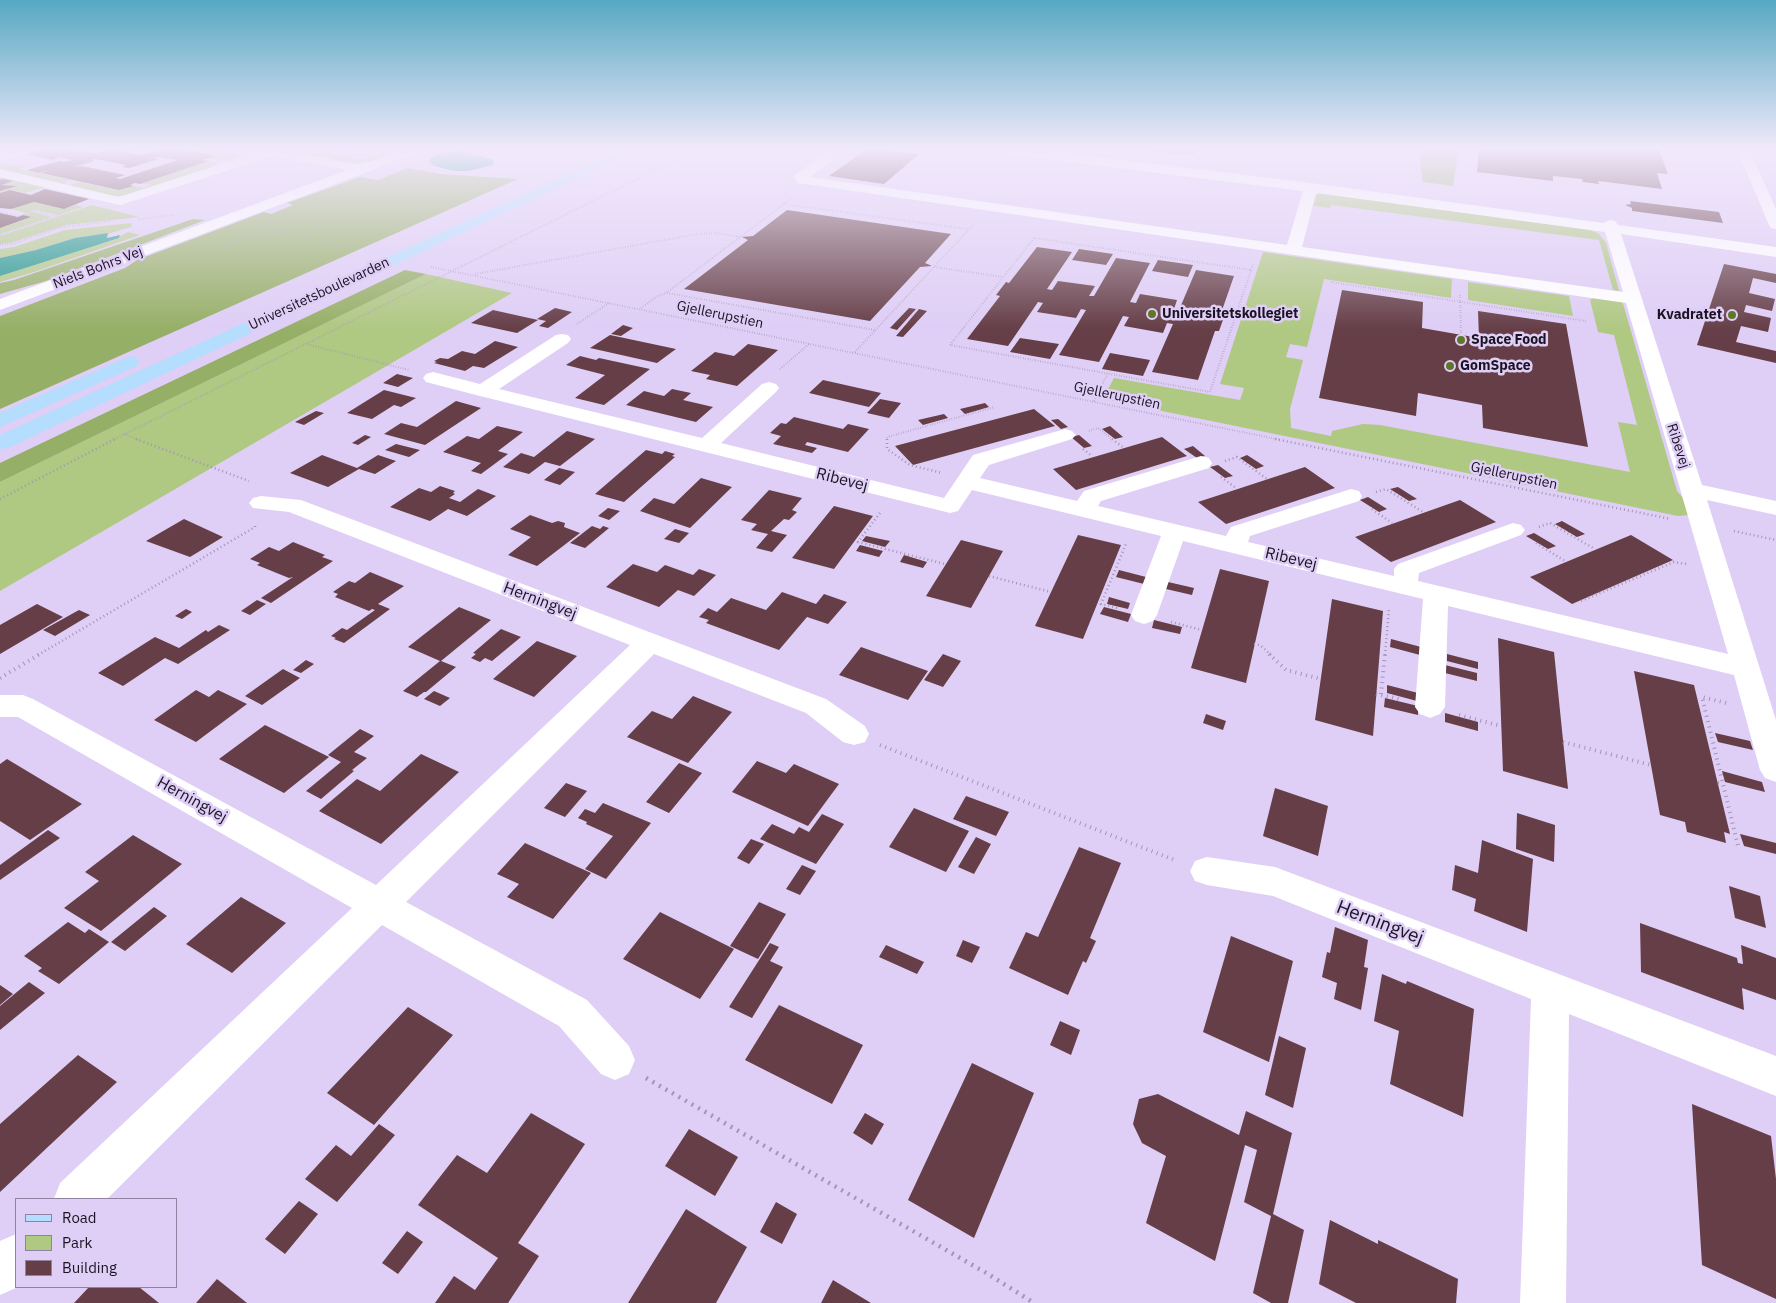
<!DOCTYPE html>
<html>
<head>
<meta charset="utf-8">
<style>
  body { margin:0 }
  #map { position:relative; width:1776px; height:1303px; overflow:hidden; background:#dfcef6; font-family:"IBM Plex Sans",sans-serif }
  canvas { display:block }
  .legend { position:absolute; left:15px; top:1198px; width:162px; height:90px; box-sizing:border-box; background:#dfcef6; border:1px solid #9083a1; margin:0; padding:6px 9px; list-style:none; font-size:15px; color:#1a1321 }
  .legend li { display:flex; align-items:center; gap:10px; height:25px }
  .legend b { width:25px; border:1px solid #9083a1 }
</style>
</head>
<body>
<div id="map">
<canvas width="1776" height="1303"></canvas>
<ul class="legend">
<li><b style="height:6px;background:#b4ddfe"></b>Road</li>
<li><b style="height:14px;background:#afc882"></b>Park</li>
<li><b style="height:14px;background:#653e47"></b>Building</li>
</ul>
</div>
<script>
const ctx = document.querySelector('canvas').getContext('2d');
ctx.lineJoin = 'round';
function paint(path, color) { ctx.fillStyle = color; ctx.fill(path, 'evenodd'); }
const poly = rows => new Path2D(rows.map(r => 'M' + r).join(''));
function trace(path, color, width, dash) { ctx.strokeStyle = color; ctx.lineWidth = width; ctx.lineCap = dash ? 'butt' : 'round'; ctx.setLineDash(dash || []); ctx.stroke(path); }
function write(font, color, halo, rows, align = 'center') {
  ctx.font = font + ' "IBM Plex Sans",sans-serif'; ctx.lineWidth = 5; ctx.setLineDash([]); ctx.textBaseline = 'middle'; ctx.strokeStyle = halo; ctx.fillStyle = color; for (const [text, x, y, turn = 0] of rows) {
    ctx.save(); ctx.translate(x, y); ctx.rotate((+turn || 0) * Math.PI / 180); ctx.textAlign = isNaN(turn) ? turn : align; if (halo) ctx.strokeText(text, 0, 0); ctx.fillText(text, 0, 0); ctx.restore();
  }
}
paint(poly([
  [184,147,206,149,212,147,245,153,228,159,214,160,207,158,214,155,180,149],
  [296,147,363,160,397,147,410,147,374,161,353,164,290,152,291,148],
  [209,161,216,163,214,167,123,196,113,196,65,186,79,182,119,190,134,186,143,188,152,184,140,184],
  [4,164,18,166,31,165,19,169,38,173,45,171,48,171,42,174,71,180,64,182,67,183,62,185,0,170,0,165],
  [7,176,49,186,25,193,10,190,0,193,0,191,16,186,2,185,12,181,0,180,0,178],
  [1322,193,1590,230,1599,234,1606,243,1619,291,1613,290,1599,240,1331,205,1330,208,1313,206,1317,194],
  [34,202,64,209,76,205,83,207,58,215,35,210,26,213,11,209],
  [92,205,139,217,66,225,10,243,0,244,0,236],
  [33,212,52,217,0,234,0,228,30,218,23,215],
  [132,223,131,227,108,234,107,233,75,238,36,250,0,258,0,249,14,247,65,230],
  [128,232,140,235,31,273,0,282,0,276,73,251,114,240],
  [1263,252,1452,279,1451,298,1324,279,1307,347,1290,344,1286,357,1303,360,1290,409,1291,428,1331,436,1332,431,1363,424,1380,425,1630,472,1618,422,1637,425,1614,335,1598,332,1590,300,1593,298,1622,300,1677,491,1689,505,1689,515,1678,516,1103,399,1114,378,1240,400,1244,388,1220,384],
  [426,274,512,293,0,591,0,482],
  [1468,282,1569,296,1573,316,1468,300]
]), '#afc882');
paint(poly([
  [1418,147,1459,147,1453,186,1423,182],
  [407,168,442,174,518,179,0,409,0,316,125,268,137,260,264,212,271,214,293,205,287,203,360,177,378,180],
  [193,219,205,220,46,281,0,294,0,283,14,280],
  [405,270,426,274,0,482,0,463]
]), '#96af66');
paint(poly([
  [1127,147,1206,147,1208,149,1192,154,1171,154],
  [458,150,494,160,493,165,469,171,455,171,434,166,430,162,430,158,437,154],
  [108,233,107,238,120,235,119,238,0,276,0,258,36,250,75,238]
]), '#1c978a');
paint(poly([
  [46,147,75,147,70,149,96,153,117,147,144,147,132,151,121,151,141,155,159,150,152,148,156,147,184,147,180,149,216,156,202,160,209,161,140,184,135,183,130,185,134,186,119,190,41,173,48,171,45,171,38,173,27,170,59,161,64,162,72,160,60,157,52,160,26,154,41,150,51,149],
  [159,157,178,160,120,179,116,178,125,175,82,166,74,167,95,161,91,160,95,159,126,165,122,167,129,168,159,159,154,158],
  [1479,147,1658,147,1668,174,1657,173,1662,189,1598,181,1599,184,1583,182,1582,179,1553,176,1553,181,1477,172],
  [868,148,919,154,884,184,829,176],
  [3,179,13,181,2,185,17,186,0,191,0,180],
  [45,189,89,199,64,209,34,202,11,209,0,208,0,193,10,190,31,195],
  [1630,201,1719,212,1723,223,1632,211,1632,208,1625,205,1631,204],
  [787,210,951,234,925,263,932,266,920,267,870,321,684,289,748,240,742,237,753,236],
  [0,213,18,217,23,215,31,217,0,228],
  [1037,247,1072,252,1047,289,1052,290,1058,281,1095,286,1089,296,1094,296,1116,258,1150,263,1130,302,1136,303,1140,294,1177,300,1174,309,1179,310,1196,270,1234,276,1220,316,1224,317,1219,331,1215,331,1198,380,1152,372,1173,324,1167,323,1163,333,1124,326,1129,317,1123,316,1099,362,1059,355,1086,310,1081,309,1076,318,1037,312,1043,303,1038,302,1008,346,967,339,1000,296,996,295,1006,282,1009,283],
  [1079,249,1113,254,1106,265,1072,260],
  [1158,260,1193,265,1188,277,1152,271],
  [1724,264,1776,274,1776,283,1753,278,1749,293,1775,299,1772,311,1746,305,1744,312,1771,318,1768,332,1741,326,1736,342,1776,351,1776,363,1697,345],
  [1342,290,1423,302,1422,328,1479,338,1478,311,1566,324,1588,447,1483,428,1482,405,1418,393,1416,416,1319,398],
  [555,308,572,312,548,328,539,326,546,321,537,319],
  [909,308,916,309,897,330,890,328],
  [919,309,927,311,903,337,896,336],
  [493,310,538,320,517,333,471,323],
  [623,325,633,328,621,336,611,334],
  [610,335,676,349,657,363,590,348],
  [1020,338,1059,344,1050,359,1010,352],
  [495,341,518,347,484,368,473,366,465,371,434,363,437,362,434,361,440,358,448,359,462,351,475,354],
  [748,344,778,350,737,386,706,379,710,375,691,371,715,352,734,356],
  [1110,353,1150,360,1143,376,1102,369],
  [580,356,596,360,599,358,650,369,604,405,575,398,605,375,566,365],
  [397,374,413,378,398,387,383,383],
  [823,380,881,393,869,407,809,393],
  [672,389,691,393,683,400,713,407,696,422,626,405,644,391,664,396],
  [384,390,416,398,401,407,394,405,372,419,347,413],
  [880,399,901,403,889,418,867,413],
  [456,401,481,408,425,445,384,434,401,423,417,427],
  [985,403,989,407,965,414,960,409],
  [1034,409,1055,426,913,465,895,446],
  [316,411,324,413,304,425,295,422],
  [944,414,948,418,923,425,918,420],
  [794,417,843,429,848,424,869,429,848,452,807,442,805,445,817,448,812,453,773,444,781,436,770,433,781,423,786,424],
  [1058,419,1068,427,1061,429,1051,420],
  [497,426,523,432,498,451,508,454,481,474,471,471,481,463,443,452,467,436,479,439],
  [1110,426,1123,437,1115,439,1102,429],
  [567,431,595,439,560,466,545,462,529,474,503,467,521,453,534,457],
  [365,435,371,437,358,445,352,443],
  [1079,435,1092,446,1084,448,1071,437],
  [1162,437,1187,456,1076,490,1053,469],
  [396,444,420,450,409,457,385,450],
  [1193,446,1205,456,1197,458,1184,449],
  [646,450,662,454,665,451,675,454,672,456,675,457,624,502,595,494],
  [322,455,357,468,378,455,396,461,375,474,359,469,328,487,290,473],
  [1247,455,1264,466,1256,469,1240,458],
  [1218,465,1233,476,1225,478,1210,467],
  [1305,467,1335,488,1226,524,1198,502],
  [559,468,575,472,560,485,544,480],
  [701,478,732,487,690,528,640,511,654,498,674,504],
  [440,486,455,491,453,493,455,494,449,498,460,502,478,489,496,496,467,516,448,509,430,521,390,507,419,488,431,492],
  [1398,487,1417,499,1409,501,1390,489],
  [769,490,802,498,792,510,797,512,789,520,784,519,771,531,787,535,772,552,756,548,768,534,751,530,757,524,741,520],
  [1368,497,1387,509,1379,512,1360,500],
  [1460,500,1496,522,1391,562,1355,537],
  [834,506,873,516,834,569,792,558],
  [608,508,620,511,609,520,598,516],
  [530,515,552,523,558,521,565,523,564,527,580,533,537,566,508,555,531,537,510,529],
  [184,519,223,537,190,557,146,541],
  [1562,521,1585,534,1577,537,1555,524],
  [592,526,600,529,603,526,609,528,585,548,570,543],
  [675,529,689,533,679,543,664,539],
  [1534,533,1556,546,1548,549,1526,536],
  [1078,535,1121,545,1083,639,1035,626],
  [1631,535,1673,560,1572,604,1530,577],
  [866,536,890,541,885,547,862,541],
  [961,540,1003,551,971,608,926,596],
  [293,542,325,555,322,557,333,561,271,603,261,598,293,577,289,578,257,565,260,563,250,559,269,547,279,551],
  [860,545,883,551,879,557,856,551],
  [904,555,927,562,923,568,900,562],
  [633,564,657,572,665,565,693,575,699,569,716,575,694,596,678,590,659,607,606,587],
  [1220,569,1269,581,1246,683,1191,668],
  [1119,570,1146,577,1144,584,1116,577],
  [370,572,404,586,378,604,390,609,344,643,334,639,336,638,331,636,342,628,347,630,375,610,372,609,369,611,335,597,338,594,333,592,349,581,355,583],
  [1168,582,1194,588,1192,595,1166,589],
  [782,592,816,604,824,594,847,602,828,624,807,617,779,650,706,623,709,620,699,617,708,608,717,612,731,598,766,610],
  [1109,597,1130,603,1128,609,1107,604],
  [1332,599,1383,611,1373,736,1315,720],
  [257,600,266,604,250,615,241,611],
  [37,604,63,617,0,654,0,625],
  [459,607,491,620,441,661,456,667,426,692,424,692,417,697,403,691,440,661,408,647],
  [1104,607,1131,614,1128,622,1100,614],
  [186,609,192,612,182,619,175,616],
  [79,610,90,615,55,636,43,630],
  [1154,620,1182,627,1180,634,1152,628],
  [219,625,230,630,178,664,165,658,123,686,98,673,155,637,179,648,206,630,208,632],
  [501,629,521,637,492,661,485,658,480,662,471,658,476,654,473,653],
  [1498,638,1554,652,1568,789,1503,771],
  [1391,639,1421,647,1420,655,1390,647],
  [537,641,577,656,534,697,493,679],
  [861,647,928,671,908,700,839,675],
  [943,654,961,661,943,687,924,680],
  [1447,654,1478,662,1478,669,1447,661],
  [306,660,314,664,301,673,293,670],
  [1445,665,1477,673,1477,681,1445,673],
  [283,669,300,678,262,705,245,696],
  [1634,671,1694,685,1730,834,1724,832,1726,843,1687,832,1685,822,1660,815],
  [1387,685,1418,693,1417,701,1387,693],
  [196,690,209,697,218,690,247,704,196,742,154,720],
  [434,691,450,698,440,706,424,699],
  [693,696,732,712,688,763,627,737,652,711,672,719],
  [1385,698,1418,706,1418,715,1384,707],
  [1445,713,1478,722,1478,731,1445,722],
  [1206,714,1226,721,1223,730,1203,723],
  [265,725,329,757,284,793,219,759],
  [360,729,374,736,354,752,367,758,352,770,354,771,321,799,306,791,341,762,328,755],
  [1715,733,1750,741,1753,750,1718,742],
  [421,754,459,772,381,844,319,811,357,779,380,791],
  [7,759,82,804,30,840,0,821,0,764],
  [757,761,786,773,794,764,839,784,808,826,732,792],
  [679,763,702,773,669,813,646,802],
  [1722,771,1762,782,1765,792,1725,782],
  [566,783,587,791,565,817,544,808],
  [1275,788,1328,806,1318,856,1263,836],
  [966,796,1009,812,996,836,953,819],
  [603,803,651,823,606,879,585,869,613,836,586,824,587,822,578,818,585,809,595,813],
  [914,808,969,831,946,872,889,847],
  [1517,813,1555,825,1554,862,1516,849],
  [822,814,844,824,816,864,760,839,772,824,794,834,799,827,809,832],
  [48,830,60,838,0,880,0,865],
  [1740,834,1776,843,1776,854,1744,846],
  [133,835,182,864,101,931,64,908,99,881,85,872],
  [976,837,991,844,974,874,958,867],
  [751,839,764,844,749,864,737,858],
  [1482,840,1533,859,1527,932,1474,911,1476,899,1452,890,1455,865,1478,873],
  [525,843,591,873,553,919,507,897,519,884,497,874],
  [1079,847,1121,863,1090,938,1096,941,1086,963,1083,961,1068,995,1009,968,1026,932,1038,937],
  [802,865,816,871,800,895,786,889],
  [1729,886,1760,896,1766,928,1735,918],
  [241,897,286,923,232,973,186,944],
  [759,902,786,914,758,959,730,946],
  [154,907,167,916,125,951,111,942],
  [660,912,734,949,700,999,623,959],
  [68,922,85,933,89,929,109,942,59,984,38,971,42,968,24,956],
  [1640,923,1737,958,1738,963,1743,964,1741,945,1776,958,1776,1000,1742,988,1744,1010,1641,972],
  [1335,927,1368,940,1364,967,1368,968,1361,1010,1334,999,1337,983,1322,977,1327,952,1330,953],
  [1231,936,1293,961,1269,1062,1203,1032],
  [963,940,980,947,972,963,956,956],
  [770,943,779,947,770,961,783,967,752,1018,729,1007],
  [886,945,924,962,917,974,879,957],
  [1382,974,1406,984,1407,981,1474,1009,1463,1117,1390,1084,1399,1031,1374,1021],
  [29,982,45,993,0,1030,0,1006],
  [0,985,13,994,0,1005],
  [779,1005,863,1045,832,1104,745,1060],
  [408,1007,453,1035,374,1125,327,1093],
  [1060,1021,1080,1030,1071,1055,1050,1045],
  [1279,1036,1306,1048,1293,1108,1265,1095],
  [78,1055,117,1082,0,1192,0,1124],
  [972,1063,1034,1093,974,1238,908,1200],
  [1158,1094,1239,1135,1246,1111,1292,1133,1273,1214,1304,1230,1288,1303,1271,1303,1253,1293,1271,1216,1244,1202,1257,1150,1245,1145,1215,1261,1146,1223,1166,1156,1142,1143,1133,1124,1139,1099],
  [1692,1104,1771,1136,1776,1179,1776,1299,1702,1265],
  [531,1113,585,1144,518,1243,539,1256,508,1303,435,1303,454,1276,475,1290,498,1258,418,1205,457,1155,487,1173],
  [865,1113,884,1124,872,1145,853,1133],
  [379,1124,395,1135,337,1202,305,1179,336,1145,351,1156],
  [689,1129,738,1157,715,1196,665,1166],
  [299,1201,318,1214,285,1254,265,1239],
  [776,1202,797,1214,782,1244,760,1232],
  [686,1209,747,1247,716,1303,628,1303],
  [1330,1220,1378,1244,1378,1240,1458,1279,1456,1303,1356,1303,1319,1284],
  [407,1231,423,1242,398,1274,382,1263],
  [217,1279,247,1303,196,1303],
  [833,1280,871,1303,821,1303],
  [89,1287,139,1287,159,1303,74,1303]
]), '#653e47');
trace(poly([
  [50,161,64,158],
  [783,204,968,229],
  [0,212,17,216],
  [16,217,34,211,56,216],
  [138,219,174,215],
  [265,228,344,247],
  [0,235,71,211],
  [1034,238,1251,270,1210,392,950,345,1034,238],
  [0,245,12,244,62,227,112,221],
  [224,245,274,231],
  [431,267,1281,440],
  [934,267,1003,277],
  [1251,270,1253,265],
  [475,274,698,234,716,233,740,237],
  [1331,282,1586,321],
  [667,293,875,330],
  [1460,295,1461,335],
  [641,308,656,297,666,293,793,197],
  [577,324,609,303],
  [306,344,409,370],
  [855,352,973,225],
  [780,369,809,344],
  [1094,401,1108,373],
  [1089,431,1098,428,1113,440],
  [124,434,139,440],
  [113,440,667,164,709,147],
  [887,440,887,437,995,407]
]), '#a395b5', 2, [0.5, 2]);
trace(poly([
  [136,439,249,481],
  [887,439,887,449,910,465,942,473],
  [1112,439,1124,448],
  [1275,439,1671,519],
  [1083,449,1092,456],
  [1225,461,1237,457,1267,479],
  [1221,477,1236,488],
  [1376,492,1386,489,1423,512],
  [0,499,115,439],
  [1372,509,1392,523],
  [880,513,858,542,945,564],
  [1539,527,1550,523,1593,548],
  [1734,531,1776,540],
  [1536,543,1565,561],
  [989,576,1051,592],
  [1581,601,1674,562,1686,564],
  [1117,608,1101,604,1126,544],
  [1171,622,1202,630],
  [1254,644,1260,645,1271,655],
  [38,655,255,527,255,524],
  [1385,655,1389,608]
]), '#a395b5', 2.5, [1, 3]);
trace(poly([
  [1269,654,1286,670,1321,679],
  [0,678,40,654],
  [1376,694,1399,699],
  [1381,694,1385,654],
  [1726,703,1702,697,1738,846],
  [1459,715,1501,726],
  [1563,742,1651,765],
  [880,745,1177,861],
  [1718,783,1723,784]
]), '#a395b5', 4, [1, 4.5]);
trace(poly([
  [646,1078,988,1274,1034,1303]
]), '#a395b5', 4.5, [2, 5.5]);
paint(poly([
  [20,147,41,147,39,150,0,161,0,153,20,147],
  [214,147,260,148,265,150,274,147,293,147,287,151,361,165,408,147,426,147,424,150,367,172,0,310,0,299,347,170,273,156,120,205,0,177,0,169,119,197,246,156,216,150,214,147],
  [835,147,850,147,810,177,1287,245,1303,191,982,151,976,147,1014,147,1311,183,1603,223,1610,220,1615,221,1618,225,1776,247,1776,257,1621,234,1702,485,1776,501,1776,515,1707,500,1776,720,1776,782,1765,778,1760,770,1734,675,1448,606,1445,707,1440,714,1430,718,1420,714,1415,707,1423,599,1183,541,1157,615,1153,621,1144,624,1135,621,1131,615,1161,536,972,490,958,511,950,513,476,395,426,382,423,378,426,374,433,372,480,384,556,335,562,334,568,335,571,339,568,343,499,389,702,438,762,384,769,382,776,384,779,388,776,392,721,443,944,498,973,455,1065,429,1072,431,1076,435,1072,439,989,465,980,478,1077,501,1084,491,1201,456,1209,458,1212,463,1209,468,1101,501,1098,506,1226,536,1231,527,1351,489,1359,491,1362,496,1359,501,1250,536,1248,542,1394,576,1394,569,1398,564,1513,523,1521,525,1525,530,1521,535,1419,573,1418,581,1728,654,1626,303,798,183,794,177,796,174,835,147],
  [1316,193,1605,232,1623,292,1302,247,1316,193],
  [1736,147,1748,147,1776,209,1776,229,1771,228,1769,225,1736,147],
  [261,496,301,500,826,699,865,726,869,734,865,742,854,745,843,742,806,713,654,654,406,902,587,1000,629,1046,635,1060,629,1074,615,1080,601,1074,559,1026,382,925,107,1199,54,1199,60,1183,352,908,18,717,0,717,0,695,23,695,33,699,376,885,630,645,289,512,253,508,249,503,253,498,261,496],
  [1207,857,1275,867,1776,1056,1776,1096,1569,1014,1566,1303,1520,1303,1531,999,1273,896,1207,885,1195,881,1190,871,1195,861,1207,857],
  [16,1234,16,1287,18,1287,0,1295,0,1241,16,1234]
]), '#fff');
paint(poly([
  [627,147,644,147,8,448,0,449,0,435,627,147],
  [130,356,137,358,139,362,137,366,0,427,0,413,130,356]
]), '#b4ddfe');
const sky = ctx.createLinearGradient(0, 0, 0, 330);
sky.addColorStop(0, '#56a8c2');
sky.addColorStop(0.45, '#f1e9fb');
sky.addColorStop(1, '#f1e9fb00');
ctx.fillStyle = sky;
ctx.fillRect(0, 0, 1776, 330);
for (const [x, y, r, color] of [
  [1152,314,5,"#607729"],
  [1732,315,5,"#607729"],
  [1461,340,5,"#607729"],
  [1450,366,5,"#607729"]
]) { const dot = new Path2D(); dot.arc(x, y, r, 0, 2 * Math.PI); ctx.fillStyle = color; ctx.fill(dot); trace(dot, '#dfcef6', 2); }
write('14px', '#1a1321', '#dfcef6', [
  ["Niels Bohrs Vej",98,268,-21],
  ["Universitetsboulevarden",319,294,-25],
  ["Gjellerupstien",720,315,12],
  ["Gjellerupstien",1117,396,12],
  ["Ribevej",1678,446,72],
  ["Gjellerupstien",1514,476,12]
]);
write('bold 14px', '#1a1321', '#dfcef6', [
  ["Universitetskollegiet",1162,314],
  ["Kvadratet",1722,315,"right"],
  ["Space Food",1471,340],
  ["GomSpace",1460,366]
], 'left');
write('16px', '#1a1321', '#dfcef6', [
  ["Ribevej",842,480,14],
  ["Ribevej",1291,559,13],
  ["Herningvej",540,601,21],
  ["Herningvej",192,800,29]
]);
write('19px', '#1a1321', '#dfcef6', [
  ["Herningvej",1380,923,21]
]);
</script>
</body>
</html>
